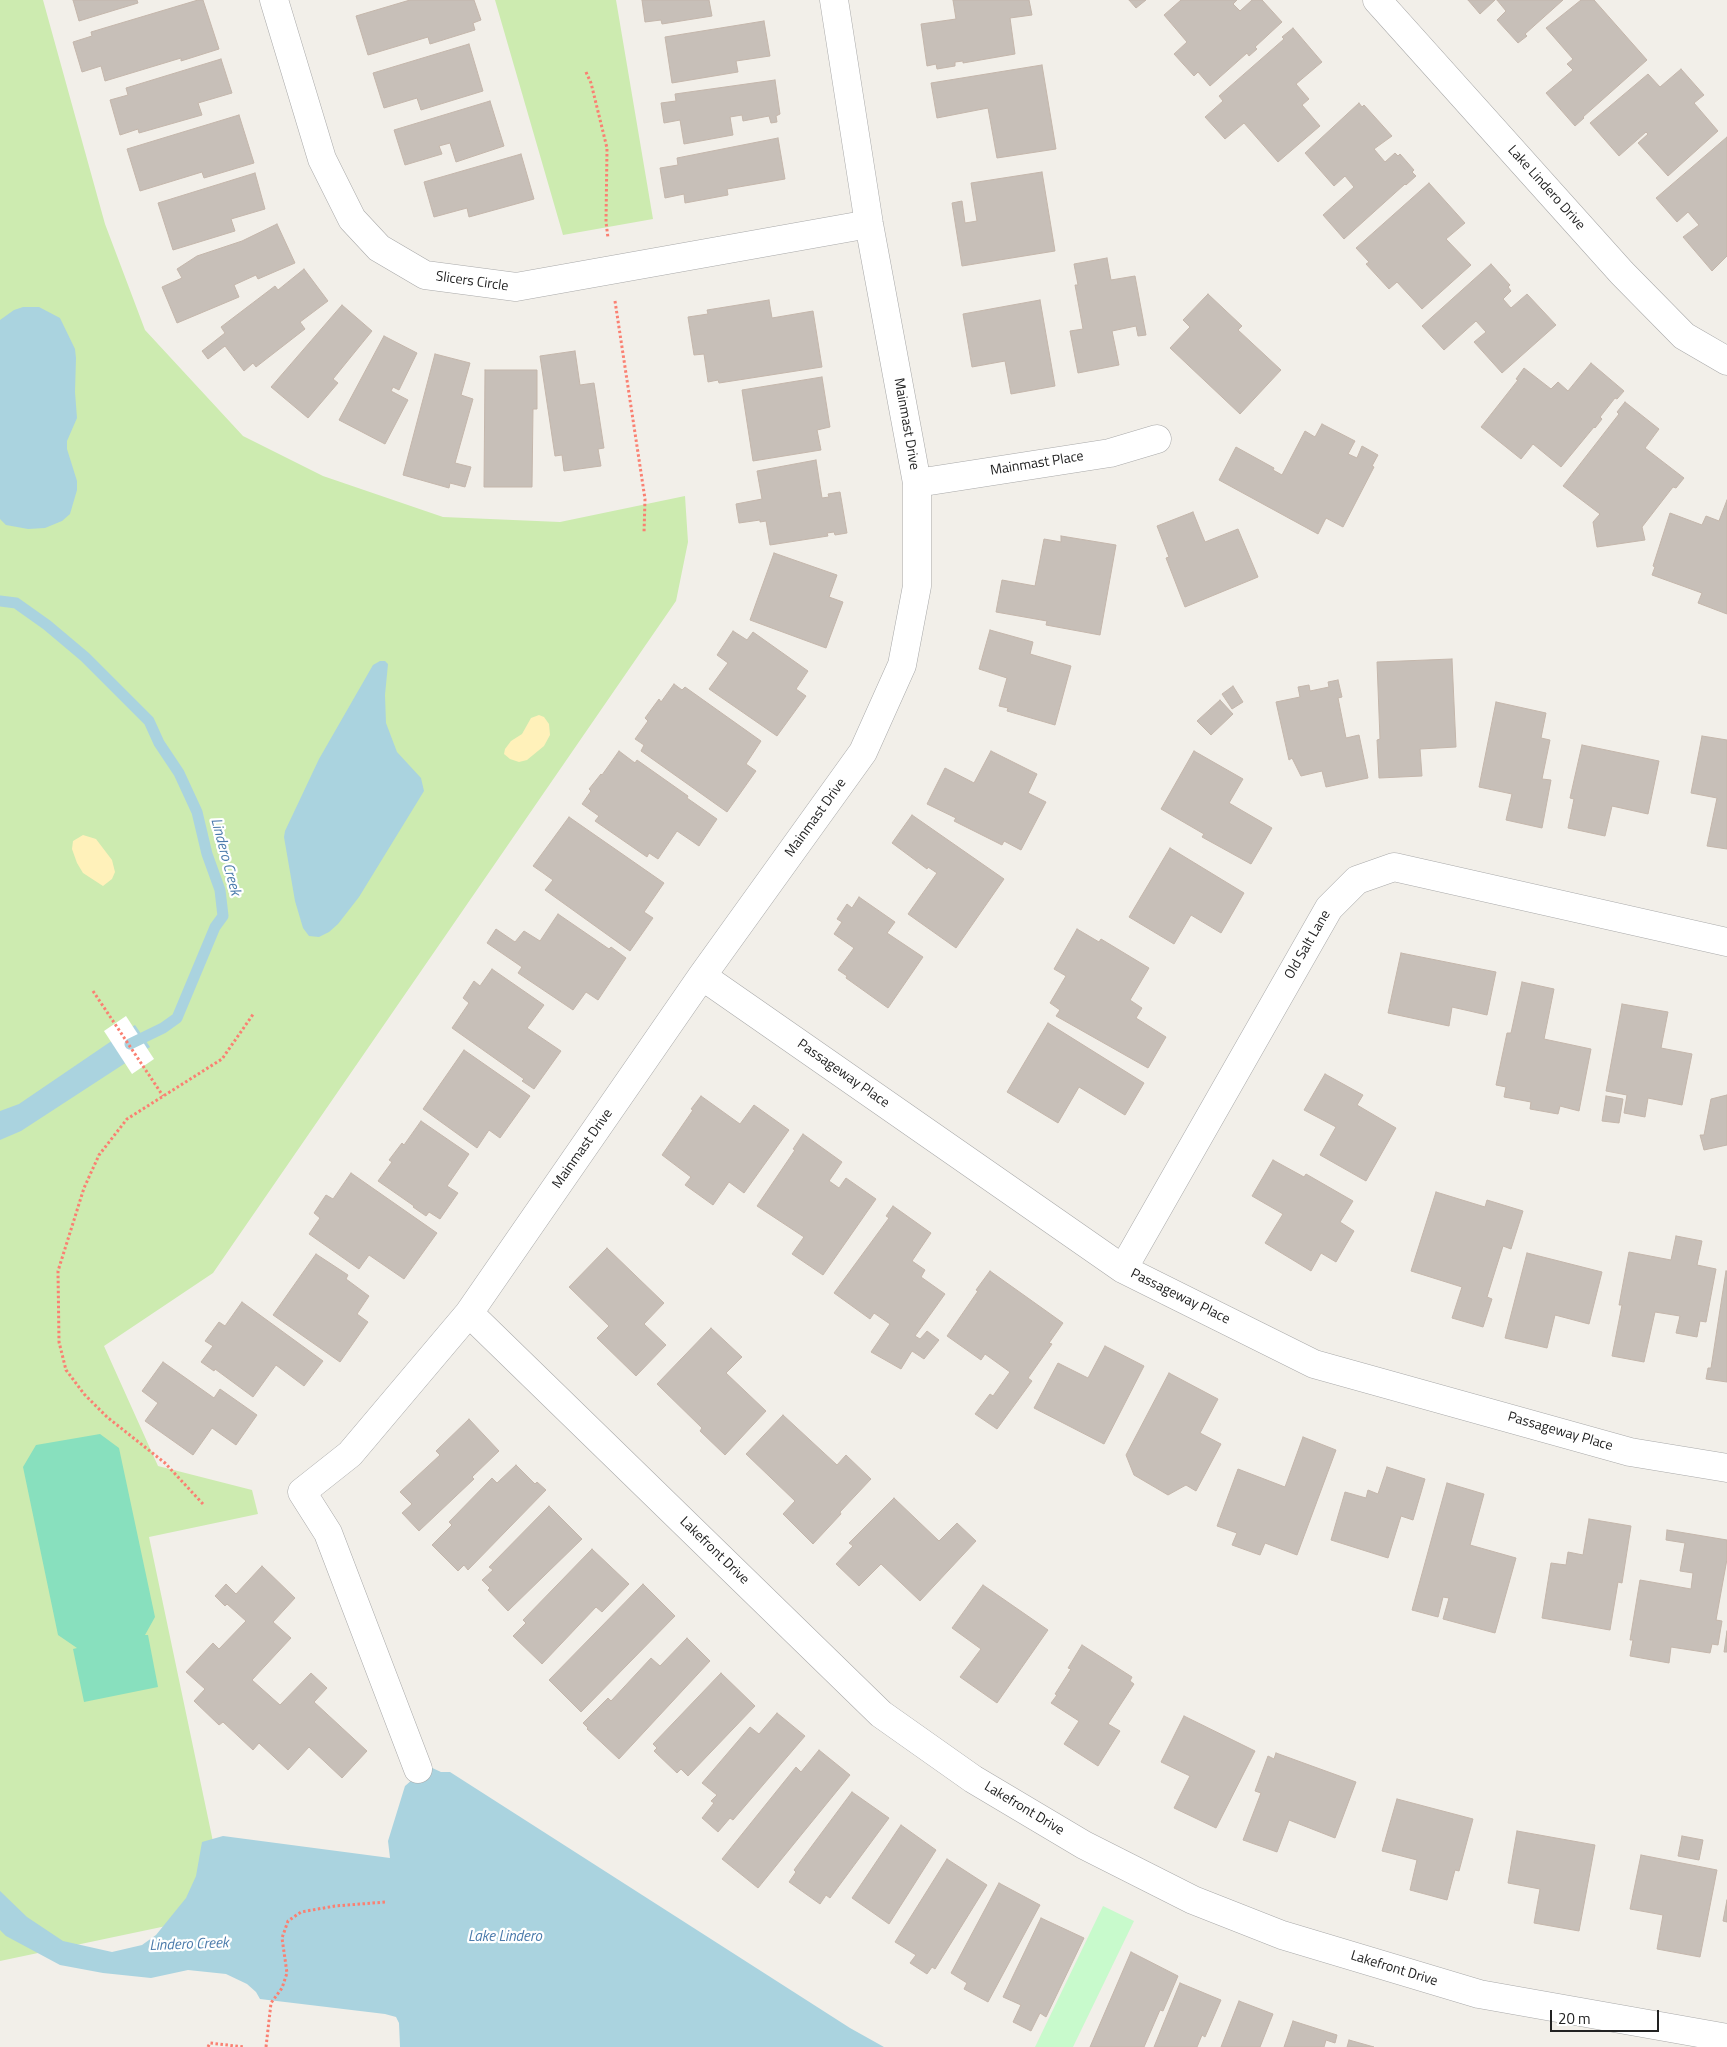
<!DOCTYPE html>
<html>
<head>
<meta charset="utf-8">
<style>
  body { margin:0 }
  #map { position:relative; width:1727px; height:2047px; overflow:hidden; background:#f2efe9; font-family:"Titillium Web",sans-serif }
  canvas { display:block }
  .scale { position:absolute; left:1550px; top:2010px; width:109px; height:22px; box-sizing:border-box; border:2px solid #222; border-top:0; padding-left:6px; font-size:15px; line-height:18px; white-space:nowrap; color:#222; -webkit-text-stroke:4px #fff; paint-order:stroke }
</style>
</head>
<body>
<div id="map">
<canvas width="1727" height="2047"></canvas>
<div class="scale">20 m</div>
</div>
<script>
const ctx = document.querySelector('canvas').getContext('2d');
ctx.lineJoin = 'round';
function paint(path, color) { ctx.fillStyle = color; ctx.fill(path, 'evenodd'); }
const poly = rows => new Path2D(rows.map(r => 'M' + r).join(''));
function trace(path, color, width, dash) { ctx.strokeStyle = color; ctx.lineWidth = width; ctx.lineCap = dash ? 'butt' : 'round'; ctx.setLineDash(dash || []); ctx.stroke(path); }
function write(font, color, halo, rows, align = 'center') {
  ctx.font = font + ' "Titillium Web",sans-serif'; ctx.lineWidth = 4.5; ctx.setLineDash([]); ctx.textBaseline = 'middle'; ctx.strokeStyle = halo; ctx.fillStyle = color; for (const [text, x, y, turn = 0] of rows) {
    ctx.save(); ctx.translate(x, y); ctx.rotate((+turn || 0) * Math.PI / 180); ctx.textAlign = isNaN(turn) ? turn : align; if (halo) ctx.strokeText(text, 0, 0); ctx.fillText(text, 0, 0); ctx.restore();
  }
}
paint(poly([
  [0,0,43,0,105,224,145,330,243,436,323,476,443,517,560,522,685,496,688,542,676,601,213,1273,104,1346,158,1466,252,1490,258,1514,149,1537,228,1913,0,1961],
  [495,0,616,0,653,219,563,235]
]), '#cdebb0');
paint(poly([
  [539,715,544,717,549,724,550,735,544,746,527,760,519,762,510,759,504,754,505,749,511,741,522,734,531,718],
  [83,835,96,839,112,860,115,872,112,879,103,886,83,873,77,863,72,849,73,841]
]), '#fff1ba');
paint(poly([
  [1103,1906,1134,1921,1073,2047,1035,2047]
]), '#c8facc');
paint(poly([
  [100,1434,119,1448,155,1617,145,1635,148,1635,158,1687,84,1702,73,1649,77,1648,58,1635,23,1467,36,1445]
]), '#88e0be');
paint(poly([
  [23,307,39,307,60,318,75,349,76,358,75,392,77,418,67,441,67,449,77,481,77,490,70,514,62,521,45,528,28,529,6,525,0,519,0,320,14,310],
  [380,661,385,661,388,664,385,695,386,723,397,752,421,778,424,791,359,897,338,924,329,932,319,937,309,936,303,928,295,901,284,837,285,831,319,759,373,665],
  [135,1025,150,1047,21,1131,0,1140,0,1111,19,1104],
  [428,1766,441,1772,450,1772,850,2028,884,2047,400,2047,399,2023,396,2017,385,2014,260,1999,256,1992,247,1984,226,1974,188,1970,151,1978,103,1973,60,1965,6,1936,0,1930,0,1891,27,1917,63,1941,112,1952,142,1945,156,1935,186,1898,196,1876,202,1842,223,1836,390,1858,388,1841,405,1786]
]), '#aad3df');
paint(poly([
  [126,1016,154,1059,132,1074,104,1031]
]), '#fff');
trace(poly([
  [0,601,16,603,47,625,85,657,149,721,159,743,179,773,197,812,207,854,220,890,223,916,215,927,177,1018,163,1028,130,1044]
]), '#aad3df', 11);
const building = poly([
  [73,0,137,0,138,3,79,21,73,0],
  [198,0,203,0,219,49,181,61,181,58,105,81,101,66,82,72,73,42,92,36,91,32,198,0],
  [410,0,474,0,481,20,473,23,475,30,430,44,428,37,368,55,356,16,410,0],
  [642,0,709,0,712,16,662,24,661,20,645,22,642,0],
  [953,0,1029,0,1032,15,1010,18,1015,54,963,63,963,61,955,62,955,66,937,69,936,64,927,66,921,24,956,19,953,0],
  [1129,0,1146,0,1136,8,1129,0],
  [1181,0,1237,0,1233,4,1240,11,1252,0,1262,0,1282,22,1255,47,1257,49,1249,56,1247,53,1210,86,1198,72,1194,76,1174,54,1187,42,1164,15,1181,0],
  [1468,0,1495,0,1480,14,1468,0],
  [1497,0,1563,0,1525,34,1527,36,1518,43,1497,20,1506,11,1497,0],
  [1581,0,1594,0,1647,60,1583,117,1584,118,1575,126,1546,93,1573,70,1567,64,1573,59,1546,28,1581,0],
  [764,21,770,56,736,61,738,72,672,83,665,37,764,21],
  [1293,28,1322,62,1296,84,1309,99,1302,105,1320,126,1278,162,1244,123,1225,139,1205,117,1223,101,1219,96,1284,39,1282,37,1293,28],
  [469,44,483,91,421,110,417,98,384,108,373,73,469,44],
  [221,59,232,93,198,103,202,115,139,133,138,129,120,135,110,100,128,95,126,88,221,59],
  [1042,65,1056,149,997,158,988,108,937,118,931,83,1042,65],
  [1681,69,1704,95,1694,103,1718,131,1668,176,1638,143,1648,134,1646,132,1619,156,1590,123,1648,74,1660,87,1681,69],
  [775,80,780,114,776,116,777,122,771,123,769,116,743,121,742,115,730,117,733,135,684,144,680,120,664,123,661,103,676,101,675,94,775,80],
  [490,101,504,146,456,162,450,143,439,146,442,154,405,165,394,130,490,101],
  [1359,103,1362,107,1364,105,1392,136,1374,149,1385,162,1395,153,1398,156,1400,154,1414,170,1412,172,1416,176,1406,185,1405,184,1344,239,1323,215,1354,187,1345,176,1334,186,1305,153,1359,103],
  [239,115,254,163,204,178,202,172,140,191,127,149,239,115],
  [1727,137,1727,256,1712,271,1683,237,1699,225,1688,212,1677,222,1656,198,1727,137],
  [778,138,785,179,727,189,728,195,685,203,684,194,665,198,660,168,678,165,677,158,778,138],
  [521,154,534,199,469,217,467,208,434,217,424,182,521,154],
  [1042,172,1055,251,962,266,952,203,962,201,965,223,977,221,971,183,1042,172],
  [255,173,265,209,231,219,235,231,173,250,158,203,255,173],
  [1429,183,1465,223,1446,239,1471,265,1422,309,1397,282,1389,289,1366,264,1369,262,1356,248,1429,183],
  [277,224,295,263,258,279,256,275,234,285,239,297,177,323,162,287,182,278,177,269,197,256,242,241,277,224],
  [1107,258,1111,280,1135,276,1146,335,1138,336,1136,326,1112,331,1119,365,1078,373,1070,331,1083,329,1075,285,1078,285,1074,264,1107,258],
  [1491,264,1510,285,1508,287,1511,291,1503,299,1511,308,1527,294,1556,325,1502,373,1474,342,1486,332,1476,321,1444,350,1422,326,1491,264],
  [304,269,328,301,300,322,305,329,256,367,253,363,244,371,225,346,208,359,202,351,225,333,221,327,275,286,278,290,304,269],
  [1208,294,1242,326,1238,330,1281,370,1240,414,1170,348,1190,327,1183,320,1208,294],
  [769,300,772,318,813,311,822,367,719,383,718,380,708,382,704,354,694,355,688,317,708,314,707,310,769,300],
  [1040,300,1055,386,1011,394,1005,361,972,367,963,314,1040,300],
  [342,305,372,331,333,379,338,383,308,418,271,387,342,305],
  [384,336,417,353,399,390,393,387,391,391,408,400,385,444,339,420,384,336],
  [575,351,580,385,594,383,604,448,598,449,601,466,564,471,562,455,555,456,540,356,575,351],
  [435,354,470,363,461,395,473,399,455,463,471,467,465,487,450,483,449,488,403,475,435,354],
  [1591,363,1624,391,1617,399,1615,398,1600,417,1602,419,1595,428,1594,427,1561,467,1533,444,1521,459,1481,427,1518,380,1516,379,1524,368,1551,389,1558,382,1568,391,1591,363],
  [485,370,537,370,537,409,533,409,532,487,484,487,485,370],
  [822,377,830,427,817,430,821,450,753,461,742,390,822,377],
  [1625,402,1659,429,1645,448,1684,478,1676,488,1673,487,1642,527,1645,540,1597,547,1593,522,1600,514,1563,486,1619,414,1617,412,1625,402],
  [1322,424,1355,441,1348,454,1357,458,1362,446,1378,455,1372,466,1374,467,1343,527,1326,518,1318,534,1219,480,1236,447,1274,468,1273,470,1282,475,1305,431,1315,437,1322,424],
  [816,460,822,498,829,497,828,494,840,492,847,533,835,535,834,532,827,533,828,536,770,545,766,521,760,522,760,520,739,523,736,504,762,499,757,471,816,460],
  [1727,500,1727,614,1698,603,1702,593,1652,575,1655,567,1653,566,1670,513,1702,525,1706,516,1719,521,1727,500],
  [1193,512,1205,542,1238,529,1258,577,1185,607,1166,558,1169,557,1157,526,1193,512],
  [1061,536,1116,545,1100,635,1046,625,1047,621,996,612,1002,580,1035,586,1044,539,1061,542,1061,536],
  [774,553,837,575,829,597,843,602,826,648,750,620,774,553],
  [990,630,1033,642,1030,654,1071,666,1055,725,1007,711,1008,708,999,706,1007,678,979,669,990,630],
  [733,631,747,640,753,632,808,671,796,689,806,696,777,736,709,689,728,663,717,655,733,631],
  [1452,659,1456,747,1420,749,1422,776,1379,778,1377,740,1380,739,1377,662,1452,659],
  [1338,680,1342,697,1338,698,1346,738,1359,735,1368,778,1326,787,1322,771,1301,776,1292,758,1289,760,1276,702,1300,697,1298,687,1309,685,1310,691,1329,687,1328,682,1338,680],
  [674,684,682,690,685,687,761,741,746,764,756,771,727,812,641,751,644,745,635,739,648,721,645,718,659,699,661,702,674,684],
  [1233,686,1243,702,1232,709,1222,694,1233,686],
  [1220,700,1233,714,1211,735,1197,721,1220,700],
  [1496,702,1546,713,1541,738,1550,740,1542,779,1551,780,1542,828,1506,820,1512,794,1479,787,1496,702],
  [1702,736,1727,740,1727,849,1707,846,1717,798,1691,793,1702,736],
  [1582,745,1659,761,1648,814,1612,806,1605,836,1568,828,1574,799,1570,798,1582,745],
  [619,751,635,763,637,760,688,796,687,798,717,819,699,846,677,831,658,859,649,853,647,857,595,821,599,816,582,804,591,791,589,789,601,774,602,775,619,751],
  [991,751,1037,774,1028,793,1046,802,1021,850,1004,841,1002,845,954,821,956,818,927,804,945,768,974,783,991,751],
  [1194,751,1243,779,1229,803,1272,828,1251,864,1202,837,1204,834,1161,809,1194,751],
  [912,815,1004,879,956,948,908,914,937,873,928,867,927,869,892,843,912,815],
  [569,817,664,883,644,912,653,918,630,951,545,890,553,880,533,866,569,817],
  [1170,848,1244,893,1221,933,1191,915,1174,944,1129,917,1170,848],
  [859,897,895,922,887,933,923,957,888,1008,846,978,847,976,838,970,854,948,834,934,842,922,837,919,847,904,852,908,859,897],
  [558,914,609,949,611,947,626,958,598,1000,586,992,573,1010,518,973,522,967,487,943,496,929,515,942,524,931,540,941,558,914],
  [1077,929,1099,942,1101,939,1149,968,1130,1000,1142,1008,1136,1018,1166,1037,1148,1068,1056,1016,1060,1010,1050,1003,1066,976,1054,969,1077,929],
  [1401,953,1496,972,1487,1015,1452,1007,1449,1026,1388,1013,1401,953],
  [492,969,544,1005,527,1028,561,1051,534,1089,522,1081,524,1079,452,1028,469,1003,463,998,474,981,480,986,492,969],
  [1522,982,1554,989,1544,1039,1591,1049,1579,1111,1560,1106,1558,1114,1530,1109,1531,1102,1504,1097,1506,1087,1496,1085,1507,1033,1511,1033,1522,982],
  [1622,1004,1668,1012,1661,1048,1692,1054,1682,1105,1648,1098,1645,1117,1624,1113,1627,1095,1606,1091,1622,1004],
  [1048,1023,1144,1083,1125,1115,1079,1087,1058,1123,1007,1092,1048,1023],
  [464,1050,530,1096,500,1138,489,1130,477,1148,423,1109,464,1050],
  [1325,1074,1363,1095,1357,1105,1396,1128,1366,1181,1320,1155,1336,1127,1304,1110,1325,1074],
  [1727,1095,1727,1145,1704,1150,1700,1135,1704,1135,1711,1099,1727,1095],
  [701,1096,740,1124,754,1105,789,1130,744,1193,729,1182,713,1205,685,1185,691,1177,662,1155,693,1110,691,1109,701,1096],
  [1606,1096,1623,1099,1619,1123,1602,1121,1606,1096],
  [421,1121,469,1154,447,1186,458,1193,440,1219,429,1212,426,1216,413,1207,414,1206,378,1181,392,1162,389,1160,402,1143,404,1145,421,1121],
  [803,1134,842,1162,829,1181,839,1188,846,1178,876,1199,823,1275,792,1254,804,1237,757,1206,795,1150,793,1149,803,1134],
  [1273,1160,1304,1177,1306,1174,1353,1201,1340,1222,1354,1231,1336,1262,1321,1253,1311,1271,1265,1243,1283,1214,1252,1196,1273,1160],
  [351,1173,437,1233,404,1279,369,1255,359,1269,309,1234,320,1218,314,1213,326,1195,333,1199,351,1173],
  [1436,1192,1485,1207,1487,1200,1523,1211,1511,1249,1503,1246,1487,1297,1492,1299,1483,1327,1452,1318,1462,1287,1411,1271,1436,1192],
  [893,1206,931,1233,912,1261,925,1270,921,1277,945,1294,915,1336,920,1339,927,1331,939,1340,924,1359,912,1351,901,1369,871,1352,890,1324,874,1313,870,1319,834,1293,889,1218,886,1216,893,1206],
  [1676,1236,1702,1241,1697,1265,1716,1269,1706,1322,1700,1321,1697,1337,1676,1333,1680,1316,1655,1312,1644,1362,1612,1356,1622,1305,1619,1305,1629,1252,1671,1260,1676,1236],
  [607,1248,664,1303,644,1324,666,1345,636,1376,597,1338,609,1326,569,1287,607,1248],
  [1527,1253,1602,1272,1589,1324,1555,1315,1547,1348,1505,1338,1527,1253],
  [316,1254,348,1275,346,1279,369,1296,357,1314,368,1322,340,1362,273,1315,316,1254],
  [990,1271,1063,1323,1049,1343,1052,1344,1028,1378,1032,1381,997,1429,975,1414,990,1394,993,1396,1010,1372,985,1354,981,1360,947,1336,978,1291,976,1290,990,1271],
  [1726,1271,1727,1271,1727,1382,1706,1379,1708,1368,1711,1368,1726,1271],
  [242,1302,323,1361,304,1386,276,1365,253,1397,215,1369,214,1371,201,1362,213,1346,205,1341,219,1322,225,1326,242,1302],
  [711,1328,742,1357,726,1373,766,1411,725,1455,700,1431,702,1428,657,1384,711,1328],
  [1105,1346,1144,1366,1104,1444,1034,1408,1058,1363,1088,1378,1105,1346],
  [163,1362,214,1398,220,1389,257,1415,236,1445,212,1428,193,1455,145,1421,158,1403,142,1391,163,1362],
  [1169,1373,1218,1399,1200,1433,1221,1444,1196,1491,1186,1485,1168,1495,1134,1475,1126,1455,1169,1373],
  [783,1415,837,1465,846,1455,871,1479,840,1512,841,1514,813,1544,783,1514,795,1501,746,1454,783,1415],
  [469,1419,499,1451,472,1477,474,1479,419,1531,402,1513,412,1504,400,1492,440,1455,436,1451,469,1419],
  [1303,1437,1336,1450,1297,1555,1265,1543,1260,1555,1232,1545,1237,1533,1217,1526,1238,1469,1285,1487,1303,1437],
  [516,1465,535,1484,537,1482,546,1490,468,1570,464,1565,458,1571,432,1545,452,1525,449,1522,492,1478,497,1483,516,1465],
  [1387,1467,1425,1479,1413,1520,1401,1516,1388,1558,1331,1540,1345,1492,1366,1498,1368,1490,1378,1494,1387,1467],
  [1447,1483,1484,1494,1470,1545,1516,1558,1495,1633,1443,1619,1449,1598,1443,1597,1438,1617,1412,1610,1447,1483],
  [894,1498,939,1541,957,1523,976,1541,920,1601,881,1564,859,1586,836,1564,853,1546,849,1543,894,1498],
  [549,1506,582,1539,508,1611,488,1590,490,1588,482,1580,493,1570,489,1567,549,1506],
  [1589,1519,1631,1526,1622,1583,1618,1582,1610,1630,1542,1618,1551,1563,1566,1565,1568,1552,1583,1555,1589,1519],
  [1667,1530,1727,1540,1727,1559,1716,1620,1722,1621,1718,1645,1712,1644,1710,1653,1671,1647,1669,1663,1630,1656,1633,1640,1630,1640,1640,1580,1691,1589,1693,1573,1680,1571,1685,1543,1666,1540,1667,1530],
  [592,1549,629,1584,602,1612,596,1607,542,1664,513,1636,526,1623,523,1620,592,1549],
  [262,1566,295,1598,273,1622,291,1638,252,1680,280,1705,311,1673,327,1688,314,1702,367,1751,342,1778,309,1747,288,1770,259,1743,253,1750,223,1722,219,1725,194,1701,205,1689,186,1672,213,1643,219,1649,246,1621,227,1604,225,1606,215,1596,226,1584,236,1594,262,1566],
  [643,1584,675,1616,581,1712,549,1680,643,1584],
  [983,1585,1048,1630,997,1703,960,1677,981,1649,952,1628,983,1585],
  [1727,1631,1727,1652,1724,1652,1727,1631],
  [687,1638,710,1661,619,1759,587,1729,588,1728,583,1723,608,1698,611,1701,651,1658,660,1666,687,1638],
  [1082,1645,1132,1677,1130,1681,1134,1684,1108,1724,1120,1731,1098,1766,1064,1744,1079,1721,1051,1703,1057,1695,1055,1694,1071,1669,1068,1668,1082,1645],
  [721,1673,755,1706,688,1776,681,1769,677,1773,654,1751,657,1748,653,1744,721,1673],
  [777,1713,805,1736,733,1820,730,1818,718,1832,702,1818,714,1803,711,1801,717,1795,702,1783,750,1727,759,1734,777,1713],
  [1184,1716,1255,1751,1216,1828,1174,1808,1190,1776,1161,1762,1184,1716],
  [819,1750,850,1775,758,1888,722,1859,796,1767,801,1772,819,1750],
  [1276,1753,1356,1782,1335,1838,1289,1820,1277,1852,1243,1840,1261,1793,1255,1791,1268,1756,1274,1759,1276,1753],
  [852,1792,889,1818,830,1898,826,1895,820,1904,789,1882,796,1872,794,1870,852,1792],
  [1397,1799,1473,1819,1459,1871,1455,1870,1447,1900,1410,1890,1417,1860,1382,1851,1397,1799],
  [901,1825,936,1850,889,1924,852,1898,901,1825],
  [1517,1831,1595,1845,1579,1931,1534,1923,1540,1889,1508,1883,1517,1831],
  [1682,1836,1703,1840,1699,1860,1678,1856,1682,1836],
  [1641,1855,1717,1870,1700,1957,1657,1949,1663,1915,1630,1909,1641,1855],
  [947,1859,987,1885,935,1969,932,1967,927,1974,910,1963,916,1955,895,1942,947,1859],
  [999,1883,1040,1905,988,2002,964,1989,967,1983,951,1973,999,1883],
  [1727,1900,1727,1922,1723,1921,1727,1900],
  [1041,1918,1084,1938,1046,2017,1040,2013,1031,2031,1013,2022,1021,2005,1003,1997,1041,1918],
  [1131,1952,1178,1976,1163,2011,1160,2010,1144,2047,1090,2047,1131,1952],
  [1180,1983,1221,2000,1205,2037,1202,2035,1197,2047,1154,2047,1180,1983],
  [1239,2001,1273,2014,1260,2047,1221,2047,1239,2001],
  [1293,2021,1337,2035,1335,2043,1326,2040,1324,2047,1284,2047,1293,2021],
  [1349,2040,1374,2047,1347,2047,1349,2040]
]);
paint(building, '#c7bfb8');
trace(building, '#c4b6ab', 1);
const minor = poly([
  [274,0,322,159,352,219,379,248,425,275,516,287,869,224],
  [1377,0,1622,273,1684,336,1727,361],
  [917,483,1110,453,1157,439],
  [702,976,1123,1269,1314,1364,1630,1452,1727,1468],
  [1123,1269,1329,908,1357,880,1394,867,1727,942],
  [469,1313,881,1714,973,1779,1084,1845,1193,1900,1282,1935,1479,1994,1727,2038],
  [418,1769,328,1533,302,1492,350,1454,469,1313,702,976,863,752,902,665,917,586,917,483,869,224,834,0]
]);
trace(minor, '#a9a9a9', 29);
trace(poly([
  [586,72,591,83,607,148,606,222,608,238],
  [615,301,645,499,644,533],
  [93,991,163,1096],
  [203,1504,165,1463,107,1417,84,1394,66,1370,59,1342,58,1271,84,1188,99,1155,127,1119,222,1059,254,1013],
  [208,2047,210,2043,244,2047],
  [266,2047,271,2003,282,1988,287,1973,282,1938,288,1921,301,1912,335,1906,386,1902]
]), '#fa8072', 3, [2.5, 2.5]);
trace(minor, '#fff', 28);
write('14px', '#222', '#fff', [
  ["Lake Lindero Drive",1546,188,48],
  ["Slicers Circle",472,282,8],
  ["Mainmast Drive",906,424,80],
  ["Mainmast Place",1037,464,-9],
  ["Mainmast Drive",816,818,-54],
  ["Old Salt Lane",1308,945,-60],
  ["Passageway Place",843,1074,35],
  ["Mainmast Drive",583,1149,-55],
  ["Passageway Place",1180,1297,26],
  ["Passageway Place",1560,1432,16],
  ["Lakefront Drive",714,1551,44],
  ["Lakefront Drive",1024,1809,31],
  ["Lakefront Drive",1394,1969,17]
]);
write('italic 15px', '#4a7aab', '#fff', [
  ["Lindero Creek",225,857,75],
  ["Lake Lindero",505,1937],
  ["Lindero Creek",189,1945,-2]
]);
</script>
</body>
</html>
